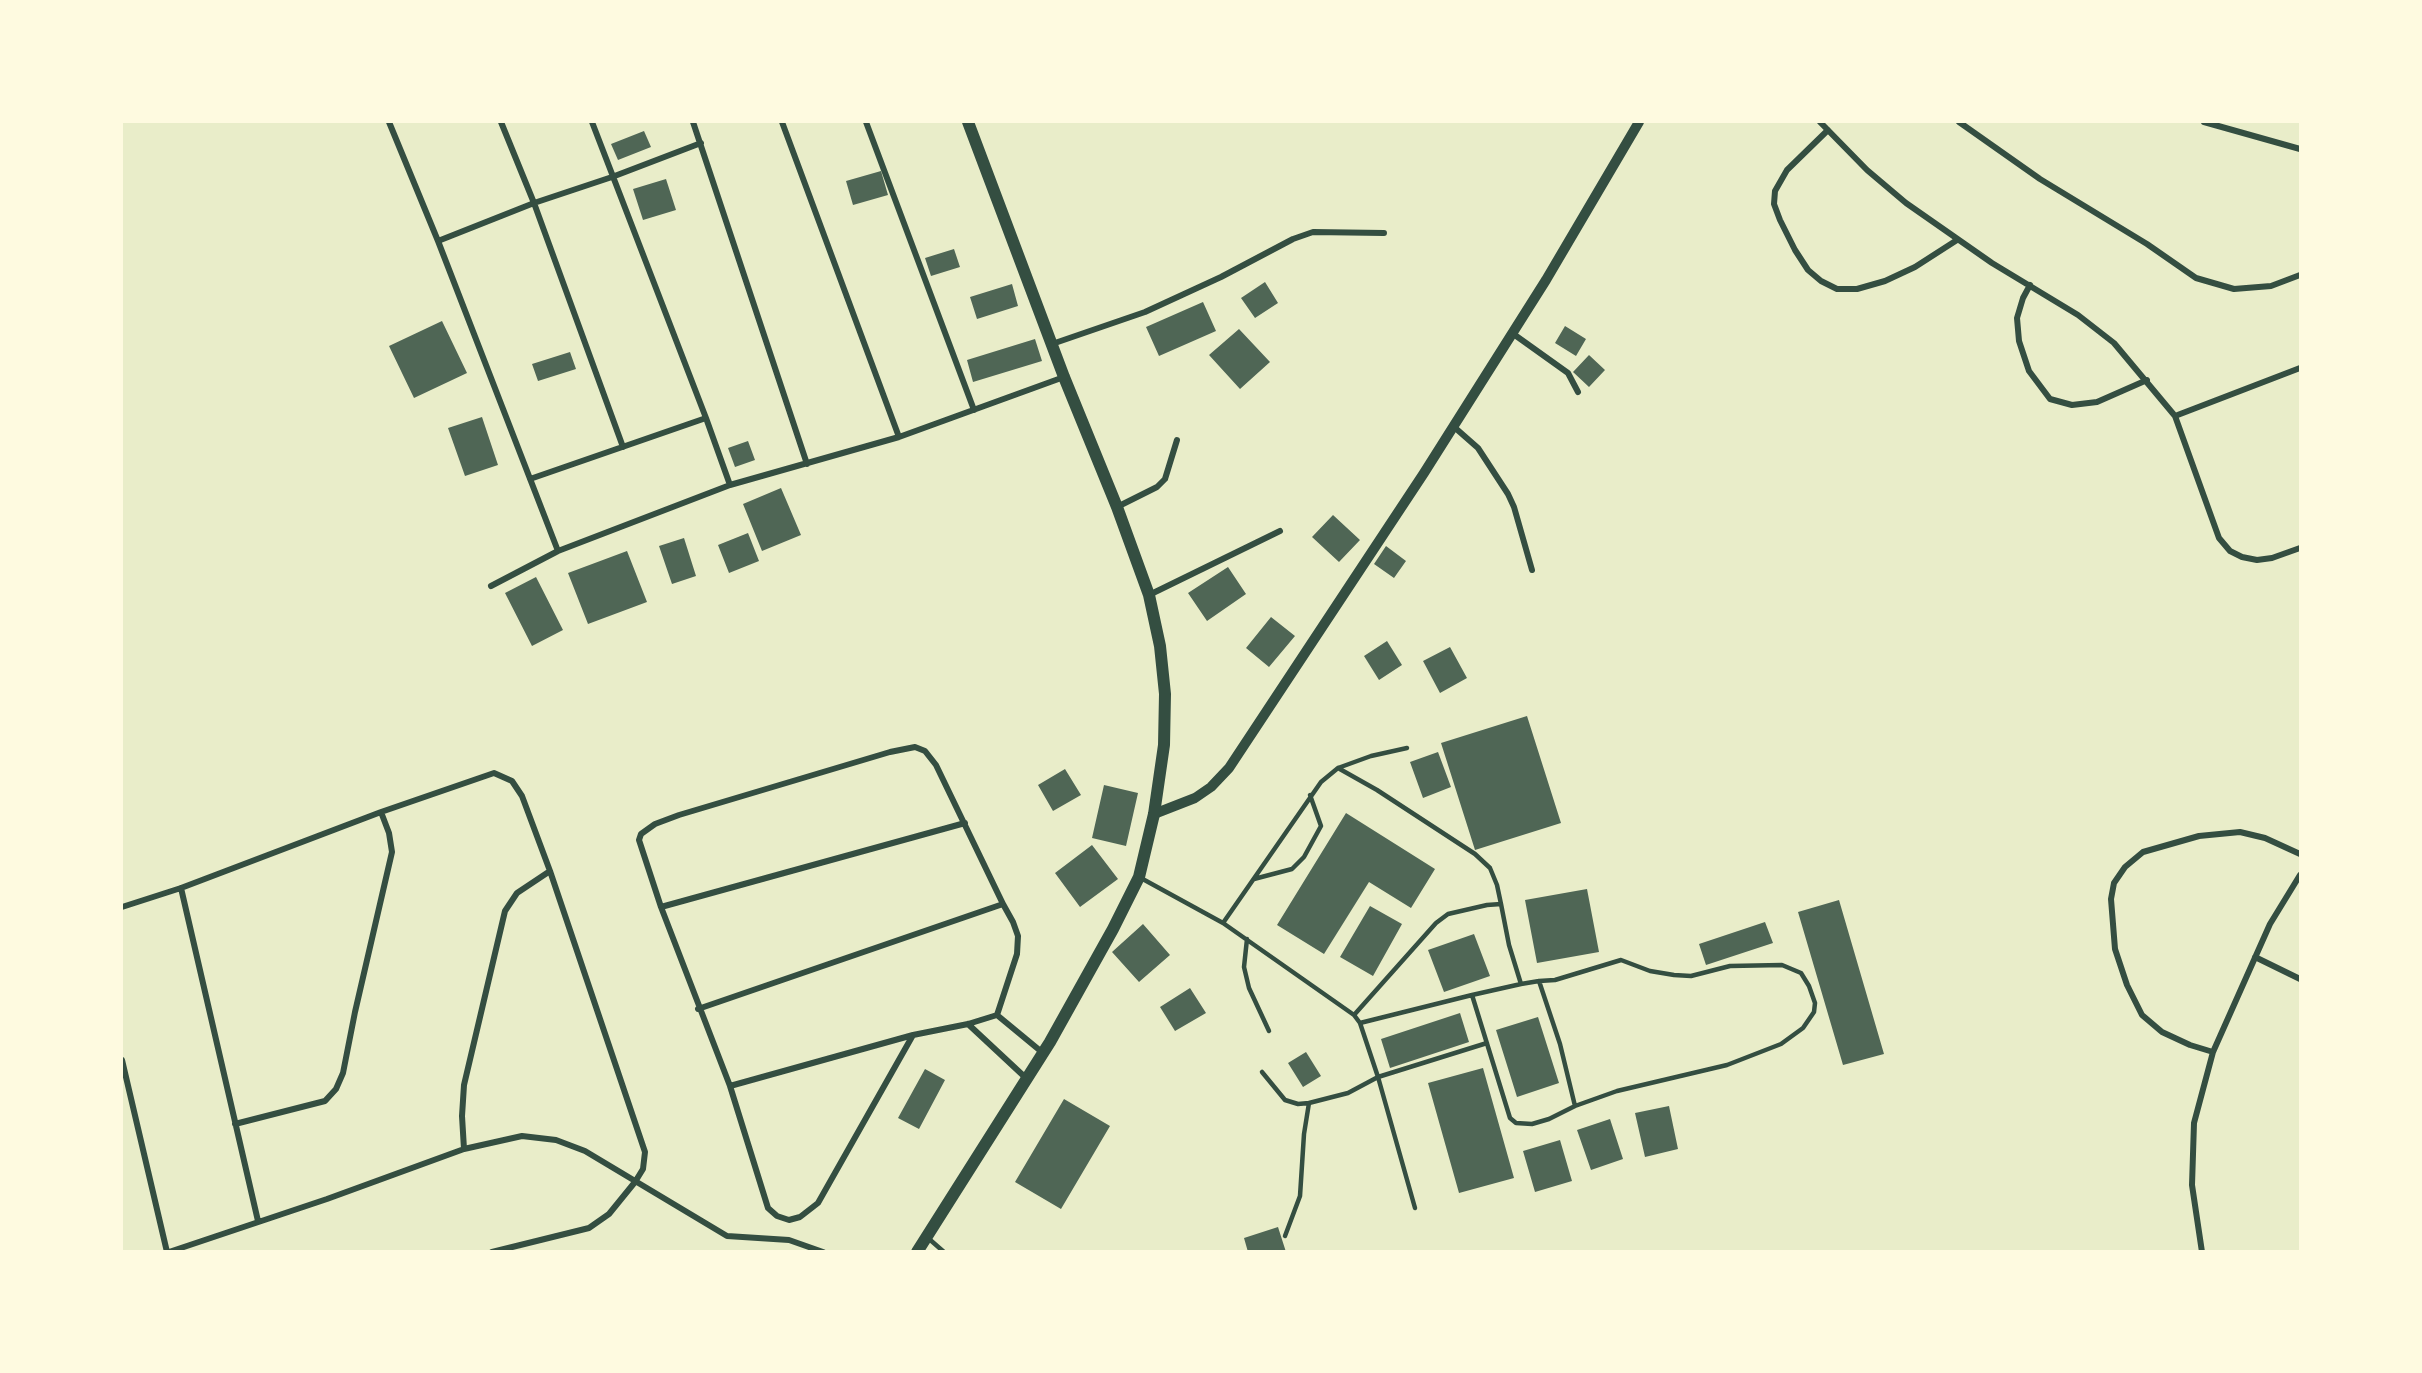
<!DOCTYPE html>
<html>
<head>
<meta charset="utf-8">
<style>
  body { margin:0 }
  #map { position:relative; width:2422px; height:1373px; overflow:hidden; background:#e9edc9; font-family:"DM Sans",sans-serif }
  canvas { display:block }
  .frame { position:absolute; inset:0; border:123px solid #fefae0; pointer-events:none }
</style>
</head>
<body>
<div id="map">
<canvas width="2422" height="1373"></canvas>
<div class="frame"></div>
</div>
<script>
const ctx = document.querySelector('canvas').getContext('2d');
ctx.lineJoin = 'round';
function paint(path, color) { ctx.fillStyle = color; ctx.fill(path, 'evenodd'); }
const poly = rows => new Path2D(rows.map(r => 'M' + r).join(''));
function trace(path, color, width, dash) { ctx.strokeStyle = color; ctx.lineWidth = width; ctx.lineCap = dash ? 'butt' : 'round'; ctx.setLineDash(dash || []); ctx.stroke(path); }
paint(poly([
  [644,131,651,147,618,160,611,144],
  [881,171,888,195,853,205,846,181],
  [666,179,676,210,643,220,633,189],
  [954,249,960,267,931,276,925,258],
  [1265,282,1278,303,1255,318,1241,298],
  [1012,284,1018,306,977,319,970,297],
  [1203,302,1216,331,1159,356,1146,327],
  [442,321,467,373,414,398,389,346],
  [1565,326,1586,339,1576,356,1555,343],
  [1239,329,1270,362,1240,389,1209,355],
  [1035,339,1042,361,973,382,967,360],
  [570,352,576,369,538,381,532,364],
  [1589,355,1605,370,1589,387,1573,372],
  [482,417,498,465,465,476,448,428],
  [748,441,755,460,735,467,728,448],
  [781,488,801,535,762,551,743,504],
  [1333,515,1360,540,1339,562,1312,537],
  [748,533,759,561,729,573,718,545],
  [684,538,696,576,672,584,659,546],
  [1386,546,1406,561,1394,578,1374,564],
  [627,551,647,602,588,624,568,573],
  [1228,567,1246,594,1207,621,1188,593],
  [536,577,563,630,532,646,505,593],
  [1271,617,1295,636,1269,667,1246,648],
  [1387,641,1402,665,1379,680,1364,656],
  [1450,647,1467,678,1440,693,1423,661],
  [1527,716,1561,823,1475,850,1441,743],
  [1438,752,1451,787,1423,798,1410,762],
  [1065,769,1081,795,1053,811,1038,785],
  [1104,785,1138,793,1126,846,1092,838],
  [1346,813,1435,869,1411,908,1369,882,1324,954,1277,925],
  [1092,845,1118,879,1080,907,1055,873],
  [1587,889,1599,952,1537,963,1525,900],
  [1839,900,1884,1054,1843,1065,1798,912],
  [1370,906,1402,924,1373,976,1340,957],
  [1765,922,1773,943,1706,965,1699,944],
  [1143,924,1170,955,1139,982,1112,952],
  [1474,934,1490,976,1444,992,1428,950],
  [1190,988,1206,1013,1175,1031,1160,1007],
  [1460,1013,1469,1042,1390,1068,1381,1039],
  [1538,1017,1559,1083,1517,1097,1496,1030],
  [1306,1052,1321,1076,1303,1087,1288,1063],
  [1483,1068,1514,1178,1459,1193,1428,1083],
  [925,1069,945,1080,919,1129,898,1118],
  [1064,1099,1110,1126,1061,1209,1015,1182],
  [1669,1106,1678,1149,1645,1157,1635,1113],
  [1610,1119,1623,1159,1591,1170,1577,1130],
  [1560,1140,1572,1181,1535,1192,1523,1151],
  [1278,1227,1286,1252,1248,1252,1244,1238]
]), '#4f6655');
trace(poly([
  [1338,768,1377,790,1475,854,1490,868,1497,885,1501,904],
  [1139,877,1223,923,1354,1015,1360,1023,1378,1077,1415,1208],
  [1254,879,1292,869,1304,857,1321,826,1310,795],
  [1223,923,1321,782,1338,768,1371,756,1407,748],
  [1247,939,1244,967,1249,988,1269,1031],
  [1472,995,1510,1118,1516,1123,1532,1124,1549,1119,1575,1106],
  [1354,1015,1436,923,1448,914,1487,905,1501,904,1509,945,1521,984],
  [1360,1023,1472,995,1521,984,1539,981,1555,980,1621,960,1650,971,1674,975,1691,976,1730,966,1782,965,1801,973,1809,986,1815,1003,1814,1012,1803,1028,1781,1044,1727,1065,1617,1091,1575,1106,1560,1044,1539,981],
  [1262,1072,1285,1100,1298,1104,1309,1103],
  [1285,1236,1300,1196,1304,1134,1309,1103,1348,1093,1378,1077,1487,1043],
  [928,1238,944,1252]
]), '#344e41', 4.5);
trace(poly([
  [389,122,438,241,558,551],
  [501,122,534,203,623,447],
  [592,122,706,418,730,485],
  [693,122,807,464],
  [782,122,899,437],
  [866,122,974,410],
  [1820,122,1867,170,1906,203,1992,263,2078,315,2114,343,2175,416,2219,538,2230,551,2242,557,2257,560,2272,558,2300,548],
  [1959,122,2040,179,2147,244,2196,278,2234,289,2271,286,2300,275],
  [2204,122,2300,149],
  [1828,130,1787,170,1775,191,1774,204,1780,220,1795,250,1808,270,1821,281,1837,289,1857,289,1885,281,1915,267,1957,240],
  [438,241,534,203,612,177,701,143],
  [2030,285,2023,298,2017,318,2019,341,2029,371,2050,399,2072,405,2097,402,2147,380],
  [1512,333,1568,373,1578,392],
  [1052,344,1145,312,1221,277,1293,239,1313,232,1384,233],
  [2175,416,2300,368],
  [1453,426,1478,448,1508,494,1514,507,1532,570],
  [530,479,706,418],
  [1117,507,1157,487,1165,479,1177,440],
  [491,586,558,551,730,485,899,437,1064,377],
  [1149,595,1280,531],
  [181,888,258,1221],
  [122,907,181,888,381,812,494,773,512,781,522,796,550,871,645,1152,643,1169,635,1182,609,1214,589,1228,492,1252],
  [661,907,965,823],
  [2255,957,2300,979],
  [698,1009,1003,904,1013,922,1018,936,1017,954,997,1015,968,1024,913,1035,818,1203,800,1217,789,1220,777,1216,768,1208,730,1086],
  [997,1015,1043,1053],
  [968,1024,1027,1079],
  [913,1035,730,1086,661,907,639,840,641,834,655,824,679,815,890,752,915,747,925,751,936,765,1003,904],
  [2213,1052,2190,1045,2162,1032,2142,1015,2127,985,2115,949,2111,899,2114,883,2125,867,2143,852,2199,836,2240,832,2265,838,2300,854],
  [122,1060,167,1252],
  [235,1124,325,1101,336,1089,343,1073,355,1012,392,852,389,833,381,812],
  [464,1149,462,1116,464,1085,505,911,517,893,550,871],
  [169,1252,327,1199,464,1149,522,1136,556,1140,585,1151,727,1236,789,1240,823,1252],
  [2202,1252,2192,1185,2194,1123,2213,1052,2270,924,2300,875]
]), '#344e41', 6);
trace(poly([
  [1154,814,1195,798,1211,787,1229,768,1424,473,1546,280,1639,122]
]), '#344e41', 10);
trace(poly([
  [917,1252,1050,1042,1113,929,1139,877,1154,814,1164,745,1165,694,1160,646,1149,595,1117,507,1064,377,968,122]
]), '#344e41', 12);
</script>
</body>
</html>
